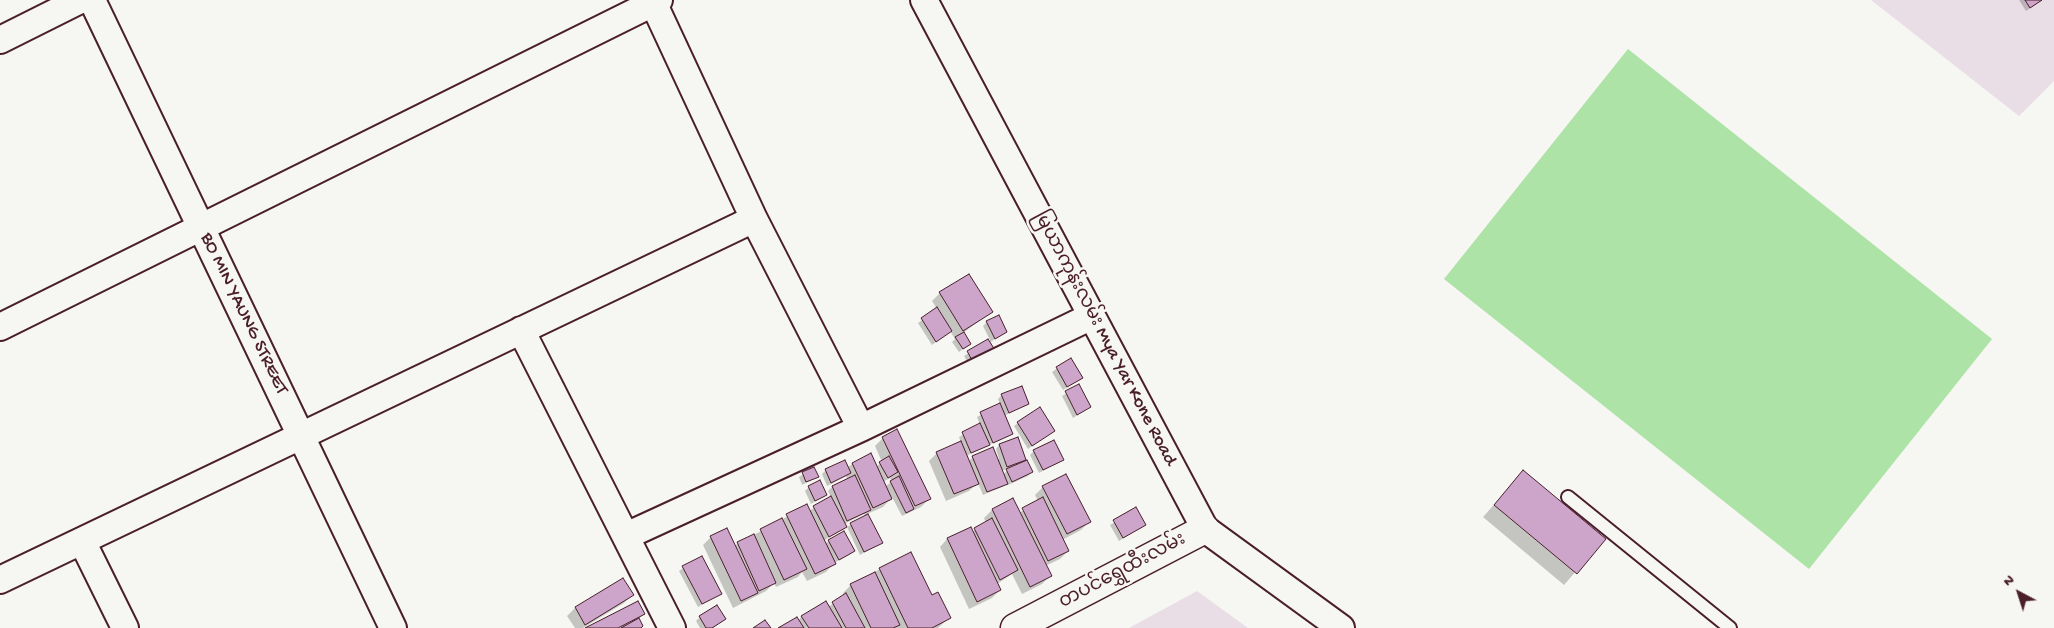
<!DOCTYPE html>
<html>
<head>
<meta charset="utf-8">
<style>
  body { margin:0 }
  #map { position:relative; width:2054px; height:628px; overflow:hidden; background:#f6f6f2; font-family:"Gochi Hand",sans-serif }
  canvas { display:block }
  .north { position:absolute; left:1994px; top:568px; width:50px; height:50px; -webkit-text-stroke:4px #f6f6f2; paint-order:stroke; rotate:320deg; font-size:14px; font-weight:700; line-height:20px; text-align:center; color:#4a1f2b }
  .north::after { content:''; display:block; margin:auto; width:18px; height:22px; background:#4a1f2b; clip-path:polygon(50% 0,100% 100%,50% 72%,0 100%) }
</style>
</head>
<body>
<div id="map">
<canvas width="2054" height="628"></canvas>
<div class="north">N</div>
</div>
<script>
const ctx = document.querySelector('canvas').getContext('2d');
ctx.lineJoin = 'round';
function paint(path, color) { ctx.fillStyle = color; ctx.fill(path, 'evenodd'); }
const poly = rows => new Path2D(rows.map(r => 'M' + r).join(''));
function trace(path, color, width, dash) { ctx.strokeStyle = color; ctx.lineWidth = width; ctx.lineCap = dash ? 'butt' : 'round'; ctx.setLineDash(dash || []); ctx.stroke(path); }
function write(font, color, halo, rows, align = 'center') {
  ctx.font = font + ' "Gochi Hand","Noto Sans Myanmar",sans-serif'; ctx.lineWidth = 5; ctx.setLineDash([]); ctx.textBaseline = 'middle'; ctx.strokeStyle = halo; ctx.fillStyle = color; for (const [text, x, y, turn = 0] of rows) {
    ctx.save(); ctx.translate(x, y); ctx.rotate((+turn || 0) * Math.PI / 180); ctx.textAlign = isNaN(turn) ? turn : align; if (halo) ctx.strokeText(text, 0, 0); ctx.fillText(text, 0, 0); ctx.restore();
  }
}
paint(poly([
  [1871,0,2054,0,2054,81,2019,116],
  [1197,591,1248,628,1129,628]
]), '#eadee6');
paint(poly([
  [1628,49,1992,339,1809,569,1444,279]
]), '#ade3a6');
paint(poly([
  [2019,0,2042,0,2026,11],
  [940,293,991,312,963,333,970,344,959,352,952,342,955,339,950,331,932,345,918,323,937,309,932,301],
  [987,322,1006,332,989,343,969,365,964,356,990,340,983,326],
  [1071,359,1082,378,1063,390,1052,372],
  [1079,386,1090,407,1073,418,1062,396],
  [1002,395,1028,404,1004,416,1012,434,966,456,968,462,973,457,997,460,999,459,996,449,999,445,1017,439,1031,472,1028,476,1008,485,1007,483,1002,487,983,495,978,483,969,491,946,501,929,461,937,453,961,443,959,437,980,425,977,417,1000,404,998,399],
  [1009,468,1003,475,1001,471],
  [1018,423,1053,431,1028,449,1014,426],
  [883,438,929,499,921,507,902,516,892,497,883,507,867,514,881,543,860,555,847,527,865,516,864,514,844,524,846,527,842,530,823,541,825,544,829,541,853,551,849,555,834,563,826,572,807,581,802,572,798,577,776,587,774,583,766,591,733,608,703,545,711,537,734,546,806,506,809,511,831,497,828,491,832,487,848,480,846,476,827,486,822,474,826,470,847,468,852,464,876,467,882,462,875,446],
  [890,478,892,481,885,487,883,482],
  [1034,451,1062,460,1039,473,1030,455],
  [814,468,817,477,802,485,799,477],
  [1523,472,1604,539,1564,585,1483,517],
  [809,487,825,495,811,504,805,491],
  [1043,487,1089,522,1081,530,1062,540,1068,551,1060,559,1045,566,1050,576,1042,584,1022,594,1012,574,997,584,1000,590,992,598,969,609,940,547,947,539,970,529,972,532,986,523,984,518,992,510,1013,500,1019,513,1038,501,1035,495],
  [1136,509,1140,528,1119,541,1110,525],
  [701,557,720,594,698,607,679,571],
  [880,569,932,596,949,618,938,628,780,628,798,621,802,616,828,607,845,596,843,593,851,585],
  [622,580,632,595,624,603,583,628,575,628,567,616,575,608],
  [643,614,638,619,640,628,588,628],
  [700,617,725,619,713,628,700,628,696,621]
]), '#0003');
const building = poly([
  [2025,0,2042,0,2030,8,2025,0],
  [969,274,993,312,963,331,939,292,969,274],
  [937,307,952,331,936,342,921,318,937,307],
  [999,315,1007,332,995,339,986,321,999,315],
  [964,332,971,344,963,349,955,337,964,332],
  [988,339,995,350,973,362,967,351,988,339],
  [1071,358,1083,378,1067,387,1056,367,1071,358],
  [1079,384,1091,407,1077,415,1065,391,1079,384],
  [1022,386,1029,404,1009,413,1001,394,1022,386],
  [1000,403,1013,434,993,443,980,412,1000,403],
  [1040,407,1055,431,1032,446,1017,422,1040,407],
  [980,423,990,445,971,453,962,432,980,423],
  [897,429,931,499,915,506,882,437,897,429],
  [1018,437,1026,460,1007,467,999,444,1018,437],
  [1054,440,1064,460,1043,470,1033,450,1054,440],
  [961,441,979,484,954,494,936,452,961,441],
  [993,447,1008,484,987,492,972,456,993,447],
  [871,453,892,499,873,508,852,463,871,453],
  [889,456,898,472,888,478,879,462,889,456],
  [845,460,851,473,831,483,825,469,845,460],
  [1027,460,1033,472,1012,482,1006,469,1027,460],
  [814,467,819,477,806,482,802,472,814,467],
  [1523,470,1606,539,1577,574,1494,505,1523,470],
  [1066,474,1091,522,1067,534,1042,486,1066,474],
  [855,475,871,510,847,521,832,486,855,475],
  [899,476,914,509,906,513,890,481,899,476],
  [820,480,827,495,815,501,808,486,820,480],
  [831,496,847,527,829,537,813,506,831,496],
  [1043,497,1069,551,1048,561,1022,508,1043,497],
  [1013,498,1052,576,1030,587,992,509,1013,498],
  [807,504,836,564,815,574,786,514,807,504],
  [1136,507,1146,525,1123,538,1113,520,1136,507],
  [868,514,883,543,864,552,850,523,868,514],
  [782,518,807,569,784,580,760,529,782,518],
  [992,518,1018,570,1000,580,974,528,992,518],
  [971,527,1001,590,977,602,947,538,971,527],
  [727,528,758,593,741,601,710,536,727,528],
  [844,531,855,551,839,560,828,540,844,531],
  [754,534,776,583,759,591,737,542,754,534],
  [911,552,932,595,938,592,951,618,932,628,908,628,879,568,911,552],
  [702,556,722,594,702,604,682,566,702,556],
  [875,572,900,625,893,628,871,628,850,584,875,572],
  [623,578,634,595,585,625,575,607,623,578],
  [846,593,865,628,846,628,832,602,846,593],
  [638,601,645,614,618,628,585,628,638,601],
  [826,601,842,628,809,628,801,616,826,601],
  [717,605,726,619,712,628,706,628,699,616,717,605],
  [797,617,804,628,778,628,797,617],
  [639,618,643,626,641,628,621,628,639,618],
  [765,620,771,628,753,628,765,620]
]);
paint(building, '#cda5cb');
trace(building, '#4a1f2b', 1);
const service = poly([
  [1568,497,1730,628]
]);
const minor = poly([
  [92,0,393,628],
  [652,0,754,219,861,428],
  [924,0,1205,529,1341,628],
  [0,40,80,0],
  [0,327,659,0],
  [521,330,672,628],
  [626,536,861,428,1092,316],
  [82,541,125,628],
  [0,580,754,219]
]);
const tertiary = poly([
  [1015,628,1205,529]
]);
trace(service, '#4a1f2b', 16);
trace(minor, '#4a1f2b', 30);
trace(tertiary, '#4a1f2b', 31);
trace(service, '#f6f6f2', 12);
trace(minor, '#f6f6f2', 26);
trace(tertiary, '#f6f6f2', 28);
write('19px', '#4a1f2b', '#f6f6f2', [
  ["BO MIN YAUNG STREET",243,314,64],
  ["မြယာကုန်းလမ်း Mya Yar Kone Road",1104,339,62],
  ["တပင်ရွှေထီးလမ်း",1123,572,-28]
]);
</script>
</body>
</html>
